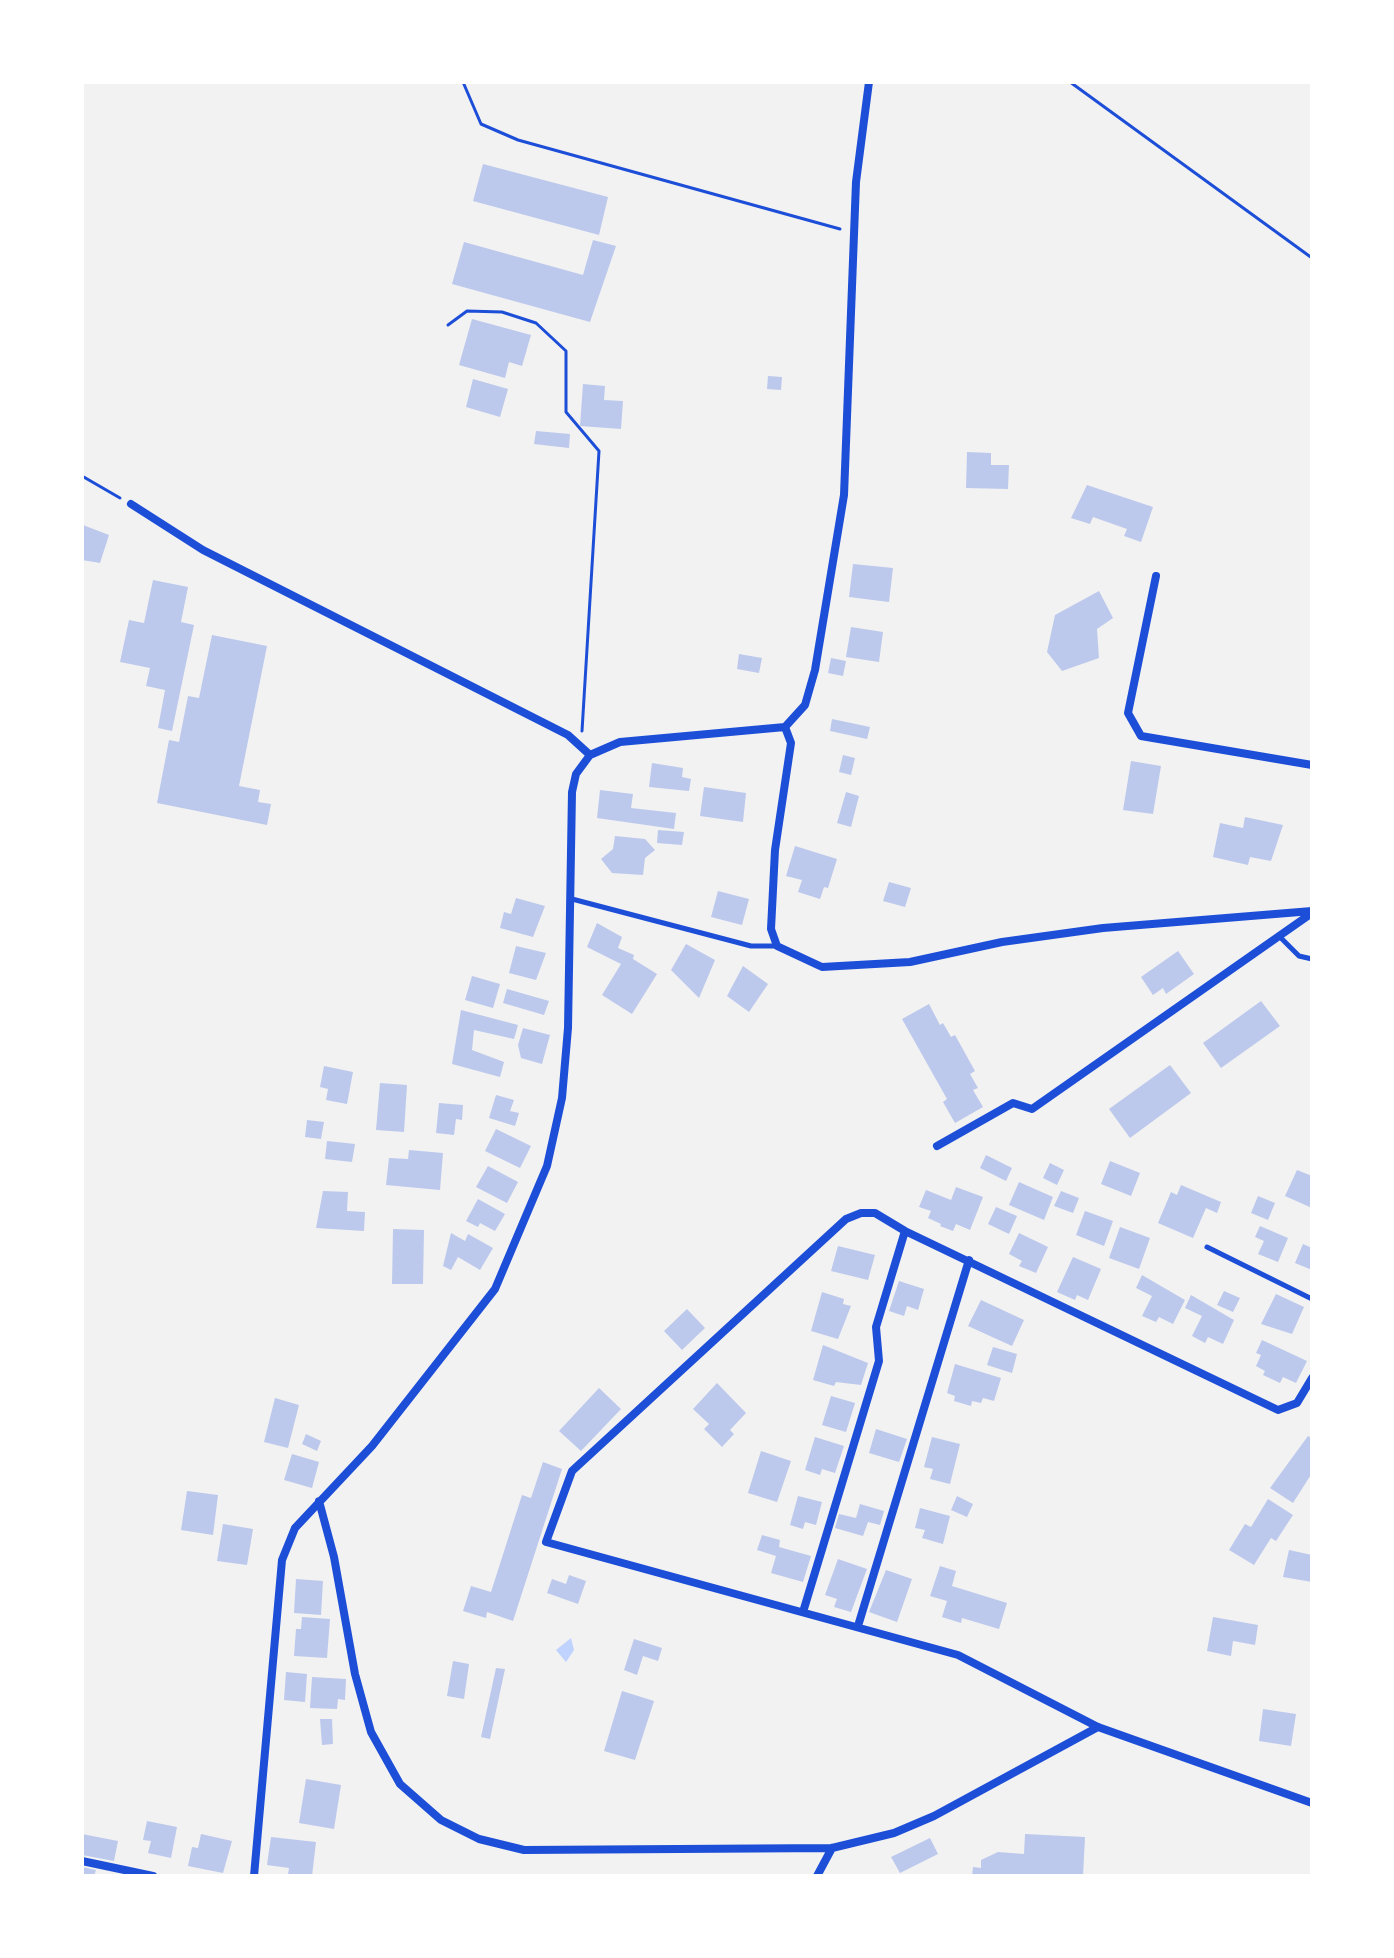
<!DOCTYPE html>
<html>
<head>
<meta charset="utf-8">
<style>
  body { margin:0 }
  #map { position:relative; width:1394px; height:1958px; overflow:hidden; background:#f2f2f2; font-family:Manrope,sans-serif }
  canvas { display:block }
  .frame { position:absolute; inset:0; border:84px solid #fff; pointer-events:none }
</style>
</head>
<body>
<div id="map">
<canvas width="1394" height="1958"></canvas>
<div class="frame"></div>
</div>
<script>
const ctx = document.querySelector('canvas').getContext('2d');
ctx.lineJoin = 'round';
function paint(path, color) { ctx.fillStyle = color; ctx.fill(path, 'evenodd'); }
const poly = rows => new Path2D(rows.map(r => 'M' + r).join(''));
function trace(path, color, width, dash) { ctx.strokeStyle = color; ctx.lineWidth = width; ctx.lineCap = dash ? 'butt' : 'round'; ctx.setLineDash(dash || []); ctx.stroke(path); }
paint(poly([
  [571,1638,574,1650,566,1662,556,1650]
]), '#bfd3fe');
paint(poly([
  [483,164,608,197,599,235,473,201],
  [593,240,616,246,590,322,452,284,464,242,583,275],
  [472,319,531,335,522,366,509,362,505,378,459,365],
  [768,376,782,377,781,390,767,389],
  [473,379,508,389,500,417,466,407],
  [583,384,605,386,604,400,623,401,621,429,580,426],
  [536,431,570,434,569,448,534,444],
  [967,452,991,453,991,465,1009,465,1008,489,966,488],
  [1087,485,1153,507,1141,542,1124,536,1127,529,1093,517,1090,524,1071,518],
  [83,525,109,535,100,563,82,560],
  [853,564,893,568,889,602,849,597],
  [153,580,188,587,181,622,194,625,172,731,158,728,165,690,146,686,150,668,120,662,129,620,144,623],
  [1099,591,1113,618,1097,629,1099,658,1062,671,1047,652,1055,615],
  [851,627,883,632,879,662,846,657],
  [212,635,267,646,239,786,260,790,258,802,271,804,267,825,157,803,169,740,179,742,188,696,199,698],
  [739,654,762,658,759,673,737,669],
  [831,658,846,661,843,676,828,673],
  [832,719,870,727,867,739,830,731],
  [843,755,855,758,851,775,839,772],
  [1131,761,1161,766,1153,814,1123,810],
  [652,763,683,768,682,777,691,779,689,791,649,787],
  [704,787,746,793,743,822,700,816],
  [600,790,633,794,631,808,676,813,674,829,597,818],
  [846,792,859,796,851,827,837,823],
  [1245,817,1283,825,1271,861,1250,857,1248,865,1213,857,1220,823,1243,828],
  [658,830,684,832,682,845,657,843],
  [615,836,645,839,655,850,645,858,643,875,612,873,601,859,613,849],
  [795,846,837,859,828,888,824,887,820,899,798,892,802,880,786,876],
  [889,882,911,888,905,907,883,901],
  [718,891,749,899,742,925,711,917],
  [516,898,545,906,533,937,500,928,504,912,511,914],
  [597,923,622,937,618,948,634,955,633,959,657,974,632,1014,602,995,621,964,587,947],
  [686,944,715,960,699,998,671,970],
  [516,946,546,953,536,980,509,973],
  [1178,951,1194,974,1166,994,1163,988,1153,995,1141,977],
  [743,966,768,984,749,1012,727,996],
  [472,976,500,984,493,1008,465,1000],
  [507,989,549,1001,544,1015,503,1003],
  [1261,1001,1280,1026,1221,1068,1203,1043],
  [929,1004,940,1025,943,1023,951,1037,955,1035,975,1071,970,1074,978,1088,973,1090,983,1107,955,1123,943,1102,947,1099,902,1019],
  [461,1010,518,1025,514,1039,474,1030,472,1050,504,1062,500,1077,452,1064],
  [523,1028,550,1035,542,1064,521,1058,518,1045],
  [1170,1065,1191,1093,1130,1138,1109,1109],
  [324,1066,353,1072,347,1104,326,1100,328,1089,320,1087],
  [380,1083,407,1085,404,1132,376,1130],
  [496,1095,514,1100,510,1111,519,1113,515,1126,489,1118],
  [439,1103,463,1105,462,1120,456,1119,454,1135,436,1133],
  [307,1120,324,1122,321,1139,305,1137],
  [496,1129,531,1146,520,1168,485,1151],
  [327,1141,355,1144,352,1162,325,1159],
  [409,1150,443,1153,440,1190,386,1185,389,1158,408,1159],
  [986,1155,1012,1168,1006,1181,980,1168],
  [1110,1161,1140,1173,1131,1196,1101,1184],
  [1050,1163,1064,1170,1057,1185,1043,1178],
  [488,1166,518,1182,507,1203,476,1187],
  [1297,1170,1312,1176,1312,1208,1285,1196],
  [1019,1182,1053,1197,1044,1220,1009,1205],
  [1181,1185,1221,1202,1217,1213,1206,1208,1193,1238,1158,1223,1171,1192,1177,1195],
  [956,1187,983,1197,970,1230,956,1224,953,1231,940,1226,941,1224,928,1218,931,1211,919,1207,926,1190,951,1200],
  [323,1191,348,1192,347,1211,365,1212,364,1231,316,1228],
  [1061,1191,1079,1198,1073,1213,1054,1206],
  [1258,1196,1275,1203,1268,1220,1251,1213],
  [478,1199,505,1214,495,1231,480,1223,478,1227,466,1221],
  [996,1207,1017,1216,1009,1234,988,1224],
  [1085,1211,1113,1221,1104,1246,1076,1235],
  [1260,1226,1288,1238,1278,1262,1258,1254,1264,1241,1255,1237],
  [1120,1227,1150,1238,1139,1269,1109,1258],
  [393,1229,424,1230,423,1284,392,1284],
  [451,1233,465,1241,468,1234,493,1248,480,1270,458,1257,451,1270,443,1266],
  [1019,1233,1048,1247,1036,1273,1019,1266,1022,1261,1009,1254],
  [1303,1244,1312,1248,1312,1270,1295,1263],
  [838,1246,875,1255,868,1280,831,1271],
  [1073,1257,1101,1269,1088,1300,1077,1295,1075,1300,1057,1292],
  [1142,1275,1185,1300,1173,1324,1159,1317,1156,1322,1142,1316,1152,1296,1136,1288],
  [899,1281,924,1289,918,1310,907,1306,904,1316,889,1311],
  [1224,1291,1240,1298,1233,1312,1217,1305],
  [822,1292,844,1299,843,1304,851,1306,838,1339,811,1331],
  [1276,1294,1304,1307,1292,1334,1261,1324],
  [1191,1295,1234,1320,1223,1344,1208,1337,1205,1343,1192,1336,1202,1316,1185,1308],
  [981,1300,1024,1320,1012,1346,968,1326],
  [687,1309,705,1328,682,1350,664,1331],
  [1262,1340,1307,1361,1296,1383,1283,1377,1280,1383,1263,1375,1265,1371,1256,1366,1261,1355,1256,1353],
  [823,1345,868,1363,861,1385,836,1382,834,1386,813,1380],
  [993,1347,1017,1354,1012,1373,987,1365],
  [955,1364,1001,1378,994,1401,983,1398,981,1403,972,1401,971,1406,954,1401,955,1396,947,1393],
  [717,1383,746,1413,730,1430,734,1434,722,1447,704,1429,709,1424,693,1409],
  [599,1388,621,1409,581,1451,559,1431],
  [831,1396,855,1403,846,1432,822,1425],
  [275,1398,299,1405,288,1448,264,1442],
  [876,1429,907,1439,899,1462,869,1453],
  [306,1434,321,1441,317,1451,302,1444],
  [1308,1436,1312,1438,1312,1473,1293,1503,1270,1488],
  [815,1437,844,1446,835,1473,822,1469,820,1475,805,1470],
  [932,1437,960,1444,950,1484,930,1479,933,1469,924,1467],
  [761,1451,791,1461,777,1502,748,1493],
  [292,1454,319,1462,312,1488,284,1480],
  [543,1462,562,1469,513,1621,487,1612,486,1618,463,1611,471,1586,491,1592,522,1495,531,1498],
  [187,1491,218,1495,213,1535,181,1530],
  [798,1496,822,1502,816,1525,805,1522,803,1529,790,1525],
  [957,1496,973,1504,967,1517,951,1510],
  [1268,1499,1293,1515,1276,1541,1271,1538,1254,1565,1229,1550,1245,1524,1251,1527],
  [860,1504,884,1511,880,1525,868,1522,863,1536,835,1528,839,1514,856,1518],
  [920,1508,950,1516,943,1544,922,1538,925,1530,915,1528],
  [223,1524,253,1529,247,1565,217,1561],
  [762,1535,780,1540,779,1547,811,1556,803,1582,771,1573,776,1556,757,1550],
  [1289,1550,1312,1555,1312,1582,1283,1577],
  [838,1559,867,1569,851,1612,834,1607,837,1599,825,1595],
  [940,1566,956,1571,952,1586,1007,1603,999,1629,962,1618,961,1623,942,1617,947,1601,930,1596],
  [886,1570,912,1579,897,1622,869,1612],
  [569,1575,586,1581,578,1604,547,1593,552,1579,566,1584],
  [296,1579,323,1581,321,1615,294,1613],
  [302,1617,330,1619,327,1658,294,1656,296,1629,301,1629],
  [1213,1617,1258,1625,1255,1645,1233,1641,1231,1656,1207,1651],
  [634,1639,662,1648,658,1661,643,1656,637,1675,624,1670],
  [453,1661,469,1664,464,1699,447,1696],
  [496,1668,505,1669,490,1739,481,1737],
  [286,1672,307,1674,305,1702,284,1700],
  [312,1677,346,1679,345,1700,338,1699,337,1709,310,1708],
  [622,1691,654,1701,635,1760,604,1751],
  [1263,1709,1296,1714,1291,1746,1259,1741],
  [320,1719,332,1719,333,1744,322,1745],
  [306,1779,341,1785,334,1829,299,1823],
  [147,1821,177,1827,171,1858,148,1853,151,1841,143,1840],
  [82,1834,118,1841,114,1861,82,1855],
  [201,1834,232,1841,223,1873,188,1866,192,1847,198,1848],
  [1025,1834,1085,1837,1083,1876,972,1876,973,1867,981,1868,981,1860,998,1852,1024,1854],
  [271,1837,316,1842,312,1876,288,1875,289,1868,267,1865],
  [930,1838,938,1854,900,1873,891,1857],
  [82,1867,96,1870,94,1876,82,1876]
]), '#bdc9ec');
trace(poly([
  [463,82,481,124,518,140,840,229],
  [1070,82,1312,258],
  [448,325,467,311,502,312,536,323,566,351,566,412,599,451,582,731],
  [82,476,120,498]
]), '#1d4ed8', 3);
trace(poly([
  [572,899,751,946,777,946],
  [1279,936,1299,956,1312,959],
  [1207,1247,1312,1299]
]), '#1d4ed8', 5);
trace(poly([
  [131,504,203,550,568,735,590,755],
  [1156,576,1128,713,1141,736,1312,765],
  [785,727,791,743,775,850,771,929,777,946,822,967,910,962,1002,942,1103,928,1312,911],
  [937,1146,1013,1103,1032,1109,1312,913],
  [1312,1378,1297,1403,1278,1410,905,1231,875,1213,861,1213,846,1219,572,1471,546,1542,958,1655,1098,1727,1312,1803],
  [319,1501,334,1557,355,1674,371,1732,400,1784,441,1820,479,1839,524,1850,832,1848,894,1833,934,1816,1098,1727],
  [803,1612,879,1361,876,1327,905,1231],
  [858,1626,969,1260],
  [82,1861,153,1876],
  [254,1876,282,1560,295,1528,372,1446,495,1289,547,1166,562,1098,568,1028,572,792,576,774,590,755,620,742,785,727,805,705,815,670,844,495,856,182,869,82],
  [817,1876,832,1848]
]), '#1d4ed8', 8);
</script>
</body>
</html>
